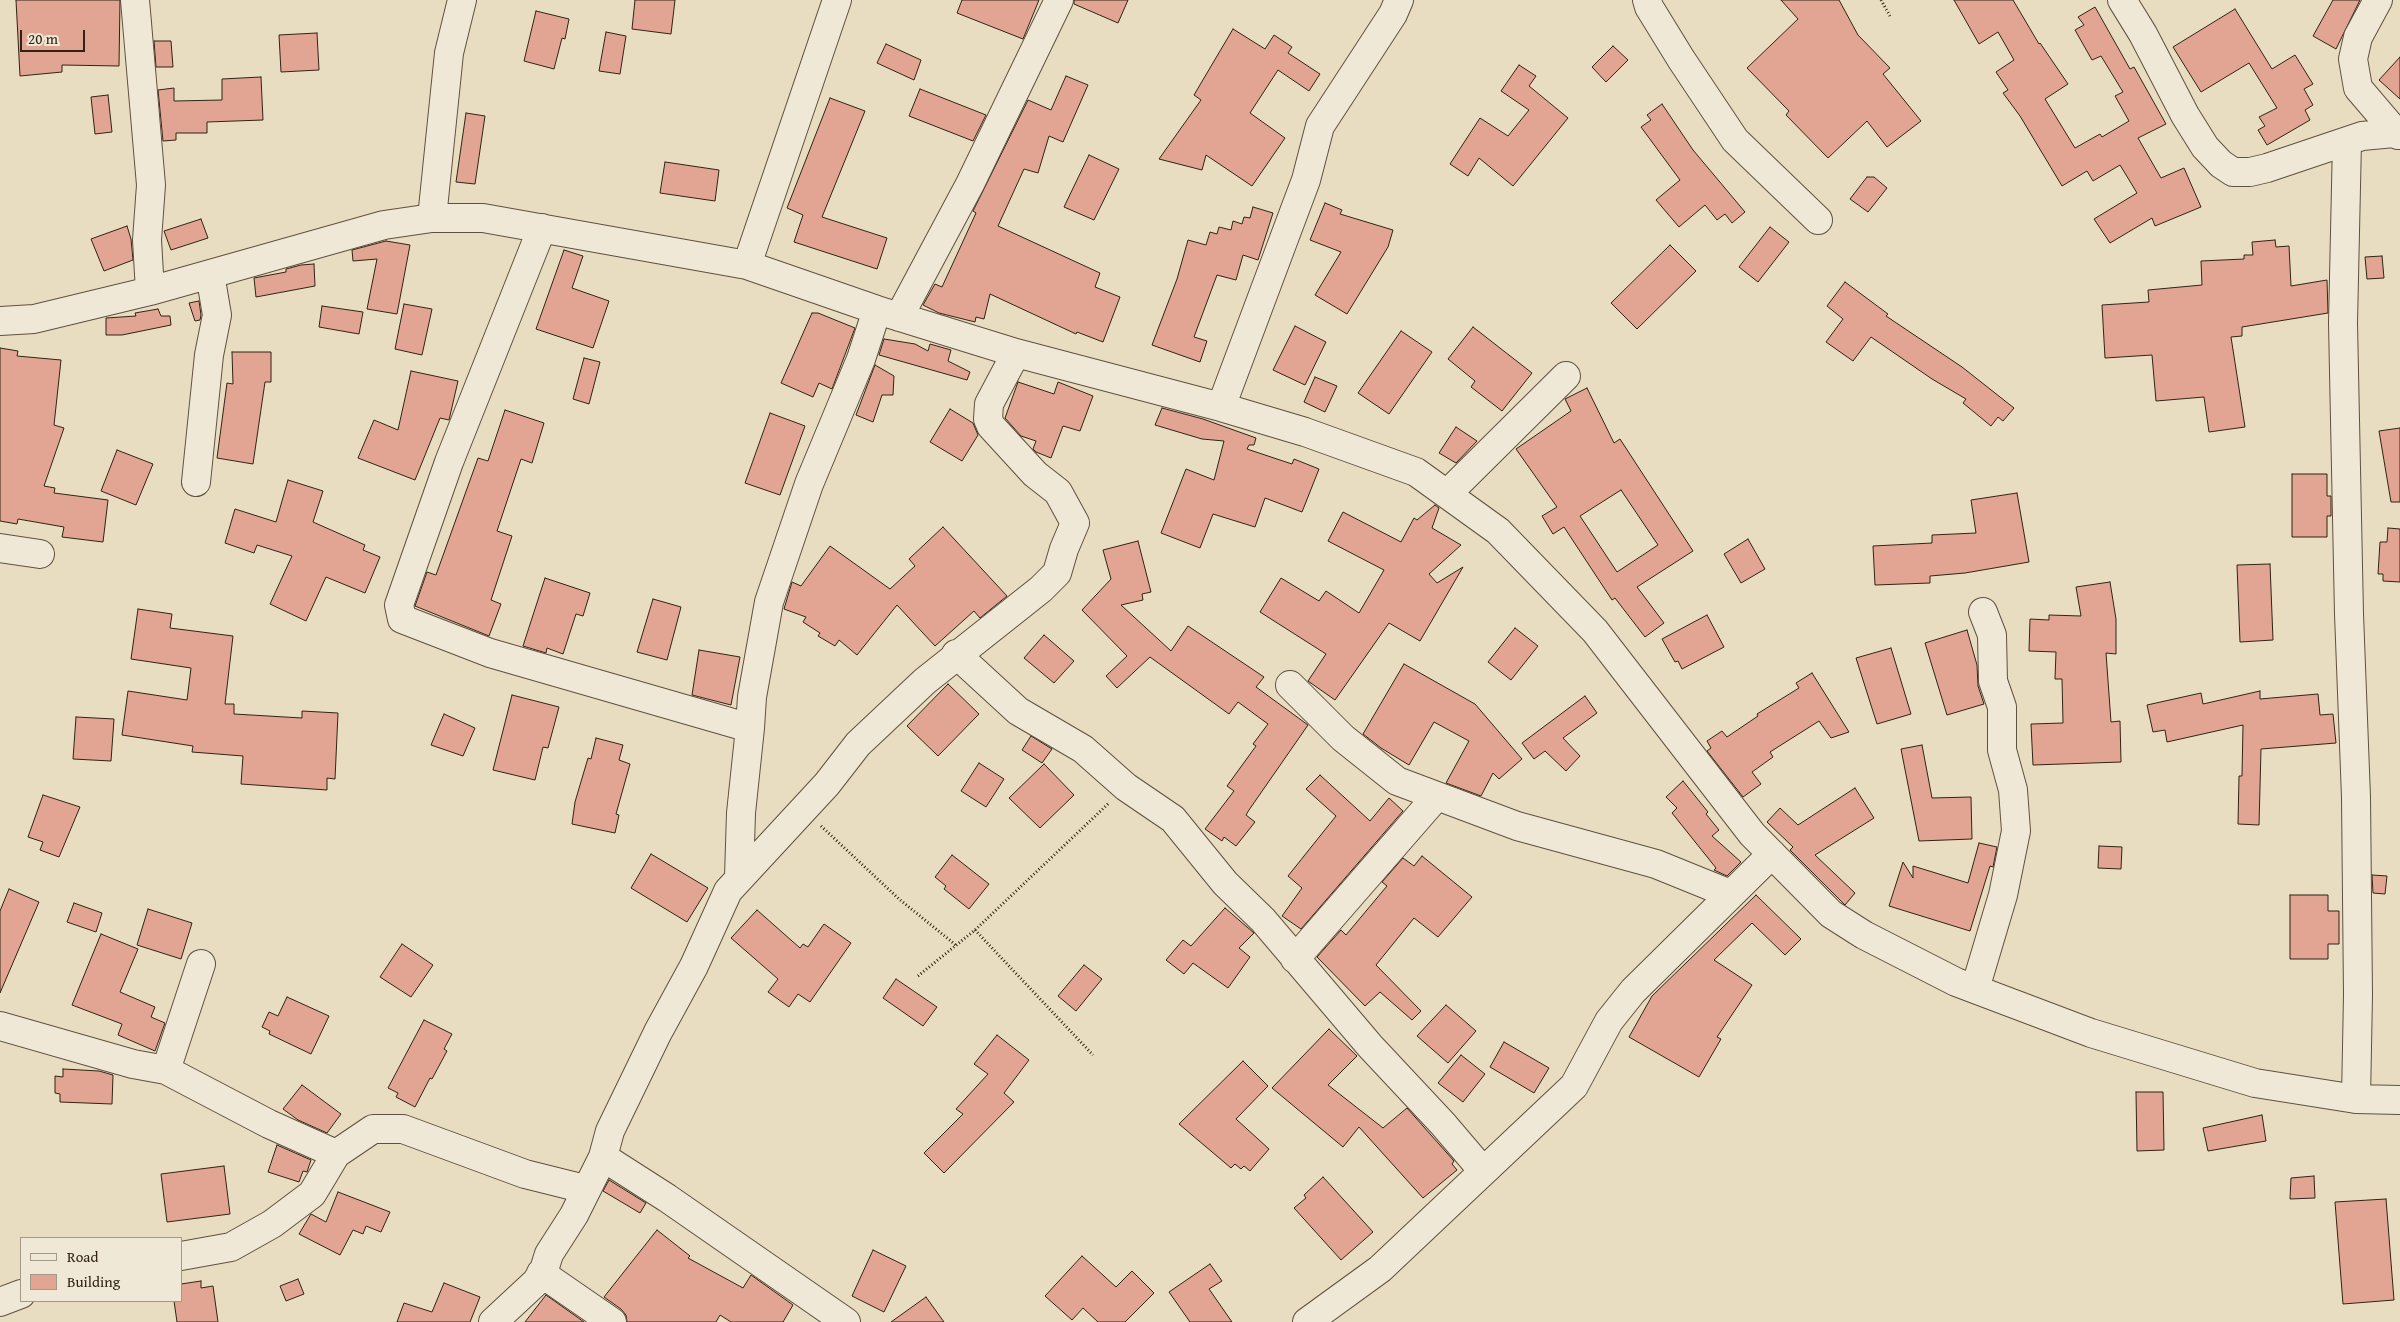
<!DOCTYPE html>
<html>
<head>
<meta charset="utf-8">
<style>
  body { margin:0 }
  #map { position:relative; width:2400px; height:1322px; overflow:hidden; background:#e8dcc1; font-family:"Gentium Book Plus",serif }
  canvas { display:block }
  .legend { position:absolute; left:20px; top:1237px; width:162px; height:65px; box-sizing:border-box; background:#f0e8d7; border:1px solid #a49989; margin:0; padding:6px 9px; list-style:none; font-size:15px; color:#312313 }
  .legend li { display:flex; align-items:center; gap:10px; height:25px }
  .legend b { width:25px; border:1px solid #a49989 }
  .scale { position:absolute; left:20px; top:30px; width:65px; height:22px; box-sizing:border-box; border:2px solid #312313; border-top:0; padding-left:6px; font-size:15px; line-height:18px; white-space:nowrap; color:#312313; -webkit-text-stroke:4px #f0e8d7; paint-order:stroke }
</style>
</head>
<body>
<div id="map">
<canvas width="2400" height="1322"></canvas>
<ul class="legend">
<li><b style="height:6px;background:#f0e8d7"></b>Road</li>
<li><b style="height:14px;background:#e2a493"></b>Building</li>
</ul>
<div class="scale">20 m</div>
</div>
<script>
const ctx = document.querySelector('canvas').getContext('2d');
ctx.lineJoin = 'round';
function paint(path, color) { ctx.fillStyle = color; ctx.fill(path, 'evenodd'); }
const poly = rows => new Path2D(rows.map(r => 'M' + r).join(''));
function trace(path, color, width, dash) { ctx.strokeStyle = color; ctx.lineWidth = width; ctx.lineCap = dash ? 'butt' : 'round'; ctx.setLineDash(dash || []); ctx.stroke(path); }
const building = poly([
  [16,0,120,0,119,66,62,65,62,72,20,76,16,0],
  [635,0,675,0,671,34,632,29,635,0],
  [962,0,1039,0,1023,39,957,13,962,0],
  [1074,0,1128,0,1118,23,1074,4,1074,0],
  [1781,0,1839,0,1858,35,1890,68,1883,74,1921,121,1887,147,1867,121,1828,158,1786,115,1789,111,1747,68,1798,19,1781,0],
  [1954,0,2013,0,2039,44,2040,43,2068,84,2045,99,2075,148,2100,134,2102,137,2129,121,2115,96,2123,92,2101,56,2092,60,2075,30,2084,25,2078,17,2095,7,2130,69,2134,67,2166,124,2138,138,2161,178,2184,168,2201,207,2155,226,2152,218,2110,243,2094,219,2137,193,2120,165,2093,181,2087,171,2062,186,2020,116,2003,93,2008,90,1996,72,2014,60,1998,32,1979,44,1954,0],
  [2333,0,2360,0,2336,49,2313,36,2333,0],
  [2235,9,2272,69,2295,55,2313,84,2304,89,2313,105,2305,110,2310,120,2267,145,2258,130,2265,126,2259,117,2277,108,2249,63,2201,92,2173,47,2235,9],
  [536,11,569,19,565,39,562,38,554,69,524,61,536,11],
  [1233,29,1265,49,1274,35,1292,47,1288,53,1320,74,1309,91,1278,70,1250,113,1285,138,1252,186,1206,155,1202,170,1159,159,1201,100,1194,95,1233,29],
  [606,32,626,36,620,74,599,71,606,32],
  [317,33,319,70,281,72,279,35,317,33],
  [154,41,171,41,173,67,156,67,154,41],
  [886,44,921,60,914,80,877,63,886,44],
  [1613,46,1628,60,1606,82,1592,67,1613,46],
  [2400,57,2400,99,2379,80,2400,57],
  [1519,65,1536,76,1529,86,1568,118,1513,186,1479,158,1468,176,1450,164,1480,118,1508,136,1529,110,1501,91,1519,65],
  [1066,76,1088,85,1063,142,1049,136,1038,173,1024,169,998,226,1100,273,1095,287,1120,297,1103,342,1077,332,1076,334,990,294,984,319,976,317,975,322,939,313,923,305,935,284,942,287,976,213,973,211,1028,100,1051,110,1066,76],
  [261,77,263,120,207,122,207,133,176,133,176,140,163,141,158,90,174,88,174,101,222,100,222,79,261,77],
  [920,89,986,115,973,141,909,116,920,89],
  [108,95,112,132,95,134,91,97,108,95],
  [830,98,865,111,822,217,887,238,877,269,794,242,803,215,787,208,830,98],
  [1662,104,1693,150,1745,212,1732,223,1725,214,1717,220,1705,205,1679,227,1656,200,1680,180,1641,127,1651,120,1647,115,1662,104],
  [466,113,485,116,475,184,456,182,466,113],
  [1089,155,1119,169,1094,220,1064,207,1089,155],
  [665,162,719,170,715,201,660,193,665,162],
  [1867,177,1874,177,1887,188,1868,212,1850,199,1867,177],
  [1325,203,1342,210,1340,214,1393,230,1388,247,1347,314,1315,295,1341,252,1310,240,1325,203],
  [1253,207,1273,213,1258,260,1243,255,1236,280,1217,275,1194,337,1207,341,1200,362,1152,345,1177,279,1188,240,1206,245,1210,232,1217,234,1219,227,1231,230,1233,221,1242,224,1244,217,1250,218,1253,207],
  [201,219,208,238,171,250,164,231,201,219],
  [127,226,131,239,133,260,104,271,91,239,127,226],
  [1770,227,1789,242,1758,282,1739,267,1770,227],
  [2275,240,2276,247,2289,246,2291,286,2327,280,2328,313,2242,327,2242,336,2231,337,2245,427,2209,432,2204,397,2156,401,2152,355,2105,358,2102,305,2149,302,2148,290,2202,285,2201,261,2244,259,2244,255,2253,255,2252,242,2275,240],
  [386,241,410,245,397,314,367,309,377,259,353,261,352,250,386,241],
  [1670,245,1696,271,1637,329,1611,303,1670,245],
  [564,250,583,256,572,288,609,301,593,348,536,329,564,250],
  [2382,256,2384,278,2367,279,2365,257,2382,256],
  [314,264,315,286,256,297,254,278,286,272,286,269,301,265,314,264],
  [1845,282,1888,314,1886,316,1962,367,2014,408,2003,421,1998,417,1991,426,1963,403,1966,399,1932,379,1871,337,1853,361,1826,342,1843,319,1827,306,1845,282],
  [199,301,201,315,200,320,195,321,189,303,199,301],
  [404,304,432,309,422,355,395,349,404,304],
  [322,306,363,312,359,334,319,327,322,306],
  [158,309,161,316,170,316,171,325,122,335,106,335,106,318,136,316,135,313,158,309],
  [812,313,818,313,855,328,832,389,819,383,813,397,781,383,812,313],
  [1295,326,1326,342,1305,385,1273,370,1295,326],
  [1473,327,1532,373,1502,411,1471,387,1475,381,1448,359,1473,327],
  [1401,331,1432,352,1389,414,1358,393,1401,331],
  [884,339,915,344,928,351,930,344,951,350,948,361,970,372,967,380,879,355,884,339],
  [0,348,18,351,17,356,61,360,54,425,64,428,44,486,55,488,54,493,108,500,103,542,62,537,64,527,18,519,17,524,0,521,0,348],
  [232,352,271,352,271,382,265,382,253,464,217,458,227,383,233,384,232,352],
  [584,358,600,362,589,404,573,399,584,358],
  [875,365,894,376,893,395,882,395,873,422,856,415,875,365],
  [411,371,458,381,449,420,440,418,415,480,358,458,374,420,398,430,411,371],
  [1315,377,1337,386,1325,412,1304,402,1315,377],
  [1018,382,1054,394,1058,382,1093,396,1080,431,1063,426,1051,458,1036,452,1033,449,1036,441,1021,436,1005,418,1018,382],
  [1587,388,1614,443,1620,439,1693,551,1637,587,1664,623,1645,637,1615,598,1612,600,1564,527,1553,534,1542,516,1557,507,1516,449,1571,411,1565,399,1587,388],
  [1621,490,1658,545,1617,572,1580,516,1621,490],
  [1162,408,1203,419,1256,438,1254,445,1249,445,1247,449,1292,464,1294,459,1319,469,1302,512,1265,498,1255,527,1213,514,1200,548,1161,533,1186,469,1214,480,1224,441,1202,439,1155,425,1162,408],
  [950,409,973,423,978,435,962,461,930,442,950,409],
  [505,410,544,423,532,463,521,459,497,531,512,536,491,600,501,604,489,636,415,606,427,572,436,575,478,458,488,461,505,410],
  [770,413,805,426,780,495,745,483,770,413],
  [1456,427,1477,441,1456,463,1439,453,1456,427],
  [2400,428,2400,502,2391,502,2379,431,2400,428],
  [117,450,153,464,136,505,101,491,117,450],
  [2292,474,2327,474,2327,496,2331,496,2331,516,2327,516,2327,537,2292,537,2292,474],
  [288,480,323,491,313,522,365,545,363,550,380,557,365,593,326,577,306,621,270,604,292,556,257,545,254,553,225,543,235,509,276,522,288,480],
  [2017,493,2029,562,1965,573,1930,576,1930,583,1875,585,1873,546,1932,543,1932,535,1976,533,1971,500,2017,493],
  [1435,505,1439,508,1432,528,1461,545,1429,574,1437,583,1463,567,1420,641,1389,623,1335,700,1308,681,1326,654,1260,612,1281,578,1319,601,1326,591,1359,613,1384,570,1328,541,1343,512,1401,542,1414,518,1417,520,1435,505],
  [943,527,1007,596,980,618,974,611,935,646,897,605,857,655,839,640,835,646,818,636,820,633,803,622,806,617,784,609,792,582,801,586,830,546,890,589,915,566,909,559,943,527],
  [2388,528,2400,529,2400,582,2383,581,2383,574,2378,574,2380,542,2387,542,2388,528],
  [1748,539,1765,569,1741,583,1724,554,1748,539],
  [1138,541,1151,592,1142,594,1143,600,1121,605,1171,651,1188,626,1264,677,1256,687,1308,725,1249,810,1246,815,1255,822,1236,846,1224,837,1222,841,1205,829,1234,791,1227,786,1256,746,1253,744,1268,724,1238,702,1229,714,1150,657,1117,688,1106,676,1127,656,1082,610,1111,579,1103,550,1138,541],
  [2270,564,2273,640,2240,642,2237,565,2270,564],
  [545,578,590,593,583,616,576,614,563,654,547,648,546,653,523,646,545,578],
  [2110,582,2116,619,2116,654,2106,653,2111,722,2120,721,2121,762,2033,765,2031,724,2063,723,2062,679,2055,679,2056,652,2029,651,2030,619,2049,620,2049,615,2081,616,2076,587,2110,582],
  [653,599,681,607,667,660,637,652,653,599],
  [138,609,172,614,170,628,233,636,225,704,234,704,234,714,302,718,302,711,338,713,335,779,327,778,327,790,241,784,243,756,192,752,193,746,122,735,128,691,187,700,191,668,131,659,138,609],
  [1707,615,1724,647,1682,669,1678,661,1675,662,1662,639,1707,615],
  [1515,628,1538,646,1511,680,1488,662,1515,628],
  [1967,630,1977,665,1978,686,1984,704,1947,715,1925,643,1967,630],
  [1044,635,1074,661,1054,683,1024,658,1044,635],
  [1891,648,1911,714,1877,724,1856,658,1891,648],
  [699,650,740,657,731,705,692,695,699,650],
  [1404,664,1475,704,1522,759,1499,779,1493,773,1481,796,1446,783,1469,741,1434,722,1409,765,1381,748,1363,734,1404,664],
  [1812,673,1849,732,1831,738,1819,721,1770,752,1773,757,1752,772,1761,784,1743,797,1707,751,1711,748,1707,741,1722,731,1727,737,1758,716,1757,714,1799,688,1796,683,1812,673],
  [948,684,979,714,938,756,907,726,948,684],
  [2260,691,2260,699,2318,694,2320,715,2333,714,2336,743,2261,749,2259,825,2238,824,2239,776,2242,776,2243,725,2167,742,2165,730,2153,732,2147,705,2201,693,2203,704,2260,691],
  [512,695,559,707,548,748,543,747,535,780,493,770,512,695],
  [1585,696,1597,713,1563,738,1580,756,1566,771,1545,751,1534,759,1522,743,1585,696],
  [444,714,475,728,463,756,431,745,444,714],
  [76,717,114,719,111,761,73,759,76,717],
  [1031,736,1052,749,1042,763,1022,750,1031,736],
  [596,738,623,745,619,760,630,764,616,814,619,815,615,833,572,824,575,802,588,758,591,759,596,738],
  [1922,745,1932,798,1971,797,1972,839,1919,841,1901,749,1922,745],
  [979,763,1004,779,986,807,961,791,979,763],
  [1044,764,1074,795,1040,828,1009,798,1044,764],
  [1320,775,1370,821,1389,798,1403,811,1301,929,1282,916,1302,888,1288,876,1336,816,1306,789,1320,775],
  [1683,781,1708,812,1706,814,1719,830,1712,836,1741,862,1727,876,1714,870,1716,868,1672,813,1677,808,1666,797,1683,781],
  [1855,788,1874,818,1815,855,1855,893,1845,905,1790,850,1793,847,1767,822,1780,808,1798,825,1855,788],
  [43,795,80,807,59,857,40,850,43,842,28,837,43,795],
  [1979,843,1997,847,1993,867,1990,866,1970,931,1889,906,1903,862,1913,878,1913,866,1968,883,1979,843],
  [2099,846,2122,847,2121,869,2098,868,2099,846],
  [651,854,708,888,687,922,631,888,651,854],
  [952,855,989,884,969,909,944,889,946,886,935,877,952,855],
  [1422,856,1472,897,1438,937,1414,918,1376,965,1421,1011,1412,1020,1380,992,1365,1006,1317,957,1341,930,1346,935,1387,886,1382,882,1403,858,1414,866,1422,856],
  [2372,875,2387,876,2385,894,2373,893,2372,875],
  [9,889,39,902,0,993,0,911,9,889],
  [1756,895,1801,939,1785,955,1752,923,1714,960,1752,985,1717,1037,1721,1039,1699,1077,1629,1037,1652,996,1756,895],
  [2290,895,2328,895,2328,911,2339,911,2339,944,2328,944,2328,959,2290,959,2290,895],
  [74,903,102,913,96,932,67,922,74,903],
  [1225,908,1254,933,1239,948,1250,957,1228,988,1193,963,1184,974,1166,960,1183,940,1191,946,1225,908],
  [148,909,192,923,181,959,137,945,148,909],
  [757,910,800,948,803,944,808,947,824,924,851,943,810,1002,798,994,789,1007,768,992,778,979,731,938,757,910],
  [101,934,138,949,120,992,155,1007,151,1017,165,1023,155,1051,118,1035,122,1024,72,1005,101,934],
  [402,944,433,965,411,997,380,977,402,944],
  [1084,965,1102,979,1076,1011,1058,996,1084,965],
  [896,979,937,1007,923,1026,883,998,896,979],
  [287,997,329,1016,311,1054,269,1034,270,1031,262,1027,269,1012,278,1016,287,997],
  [1446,1005,1476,1031,1448,1063,1417,1036,1446,1005],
  [424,1020,452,1034,444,1049,447,1051,432,1079,430,1078,415,1107,396,1097,398,1093,388,1088,424,1020],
  [1329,1029,1357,1056,1328,1085,1383,1128,1407,1108,1454,1161,1452,1164,1457,1170,1423,1198,1359,1127,1343,1147,1272,1088,1329,1029],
  [997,1035,1029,1060,1004,1093,1014,1102,944,1173,924,1153,963,1114,956,1109,988,1074,974,1064,997,1035],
  [1504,1042,1549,1068,1534,1093,1490,1067,1504,1042],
  [1461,1055,1485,1074,1463,1102,1438,1083,1461,1055],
  [1243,1061,1268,1086,1236,1119,1269,1149,1250,1171,1244,1166,1241,1169,1235,1164,1231,1168,1179,1124,1243,1061],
  [63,1069,99,1071,113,1075,112,1104,60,1102,60,1094,55,1093,55,1076,63,1077,63,1069],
  [302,1085,341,1114,327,1133,298,1120,283,1109,302,1085],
  [2136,1092,2163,1092,2164,1150,2137,1151,2136,1092],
  [2262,1115,2266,1141,2208,1151,2203,1128,2262,1115],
  [277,1145,311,1160,307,1172,303,1171,299,1182,268,1172,277,1145],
  [224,1166,230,1214,167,1222,161,1174,224,1166],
  [2314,1176,2315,1198,2290,1199,2291,1178,2314,1176],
  [1323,1177,1373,1232,1341,1260,1294,1208,1306,1198,1304,1195,1323,1177],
  [609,1180,646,1203,640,1213,603,1191,609,1180],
  [338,1192,390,1212,381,1232,366,1226,363,1234,353,1230,340,1255,299,1234,311,1214,326,1222,338,1192],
  [2386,1199,2394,1300,2343,1304,2335,1202,2386,1199],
  [657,1230,690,1256,688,1258,743,1288,751,1275,793,1305,783,1322,731,1322,720,1315,716,1322,627,1322,626,1315,621,1309,604,1297,657,1230],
  [873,1250,906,1266,884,1312,852,1296,873,1250],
  [1082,1256,1116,1287,1132,1271,1154,1293,1125,1322,1098,1322,1083,1308,1072,1320,1045,1296,1082,1256],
  [1210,1264,1222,1281,1209,1289,1232,1322,1190,1322,1169,1292,1210,1264],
  [298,1279,304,1294,286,1301,280,1286,298,1279],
  [201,1281,201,1288,213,1286,218,1322,177,1322,174,1301,181,1301,181,1284,201,1281],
  [444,1283,480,1297,470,1322,397,1322,404,1303,432,1312,444,1283],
  [546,1295,584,1322,525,1322,546,1295],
  [926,1297,944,1322,891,1322,926,1297]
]);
paint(building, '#e2a493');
trace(building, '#312313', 1);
const minor = poly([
  [135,0,151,185,147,240,150,291],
  [1647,0,1649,7,1681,59,1735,140,1818,220],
  [2122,0,2143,34,2185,115,2205,147,2221,164,2233,172,2250,172,2267,168,2362,136,2394,133,2400,135],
  [2378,0,2358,37,2353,59,2358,88,2398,135],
  [2347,141,2343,323,2349,614,2356,797,2358,995,2356,1099],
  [432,218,449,53,462,0],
  [542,228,449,462,399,605,402,619,490,653,750,728,752,697,769,602,809,484,861,359,877,310],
  [747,265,837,0],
  [899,317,970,184,1059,0],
  [0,321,34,319,150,291,384,225,432,218,483,218,747,265,877,310,1016,353,1221,407,1305,432,1416,472,1498,531,1595,631,1752,834,1831,914,1864,935,1956,982,2091,1033,2255,1083,2356,1099,2400,1100],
  [1221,407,1306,180,1320,126,1393,14,1399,0],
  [196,482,209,355,217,315,210,274],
  [1448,493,1566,376],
  [0,548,40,554],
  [956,654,1018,711,1083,749,1126,787,1173,819,1225,883,1263,920,1370,1046,1443,1124,1483,1171],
  [1290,685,1343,738,1397,781,1517,826,1656,864,1730,894],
  [739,877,741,813,750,728],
  [1295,959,1436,797],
  [1975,989,2003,895,2016,831,2013,790,2002,750,2002,707,1993,681,1992,635,1983,612],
  [0,1026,133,1064,166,1070,201,964],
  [166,1070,269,1124,336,1154],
  [603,1157,667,1198,846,1322],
  [181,1256,231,1247,272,1224,312,1194,336,1154,373,1129,403,1129,525,1174,585,1189],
  [541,1273,612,1322],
  [0,1302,21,1294],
  [493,1322,536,1282,544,1270,549,1254,574,1215,603,1157,610,1131,658,1032,694,966,728,891,827,784,858,744,925,681,1041,589,1057,573,1064,549,1075,523,1058,492,1035,474,991,426,988,419,989,404,1016,353],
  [1307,1322,1380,1269,1574,1086,1609,1021,1633,991,1772,854]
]);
trace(minor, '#5f513e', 30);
trace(poly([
  [1881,0,1890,16],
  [821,826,899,899,957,946],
  [975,930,1093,1055],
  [918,976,975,930,1109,803]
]), '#312313', 3, [1, 2.5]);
trace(minor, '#f0e8d7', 28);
</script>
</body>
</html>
